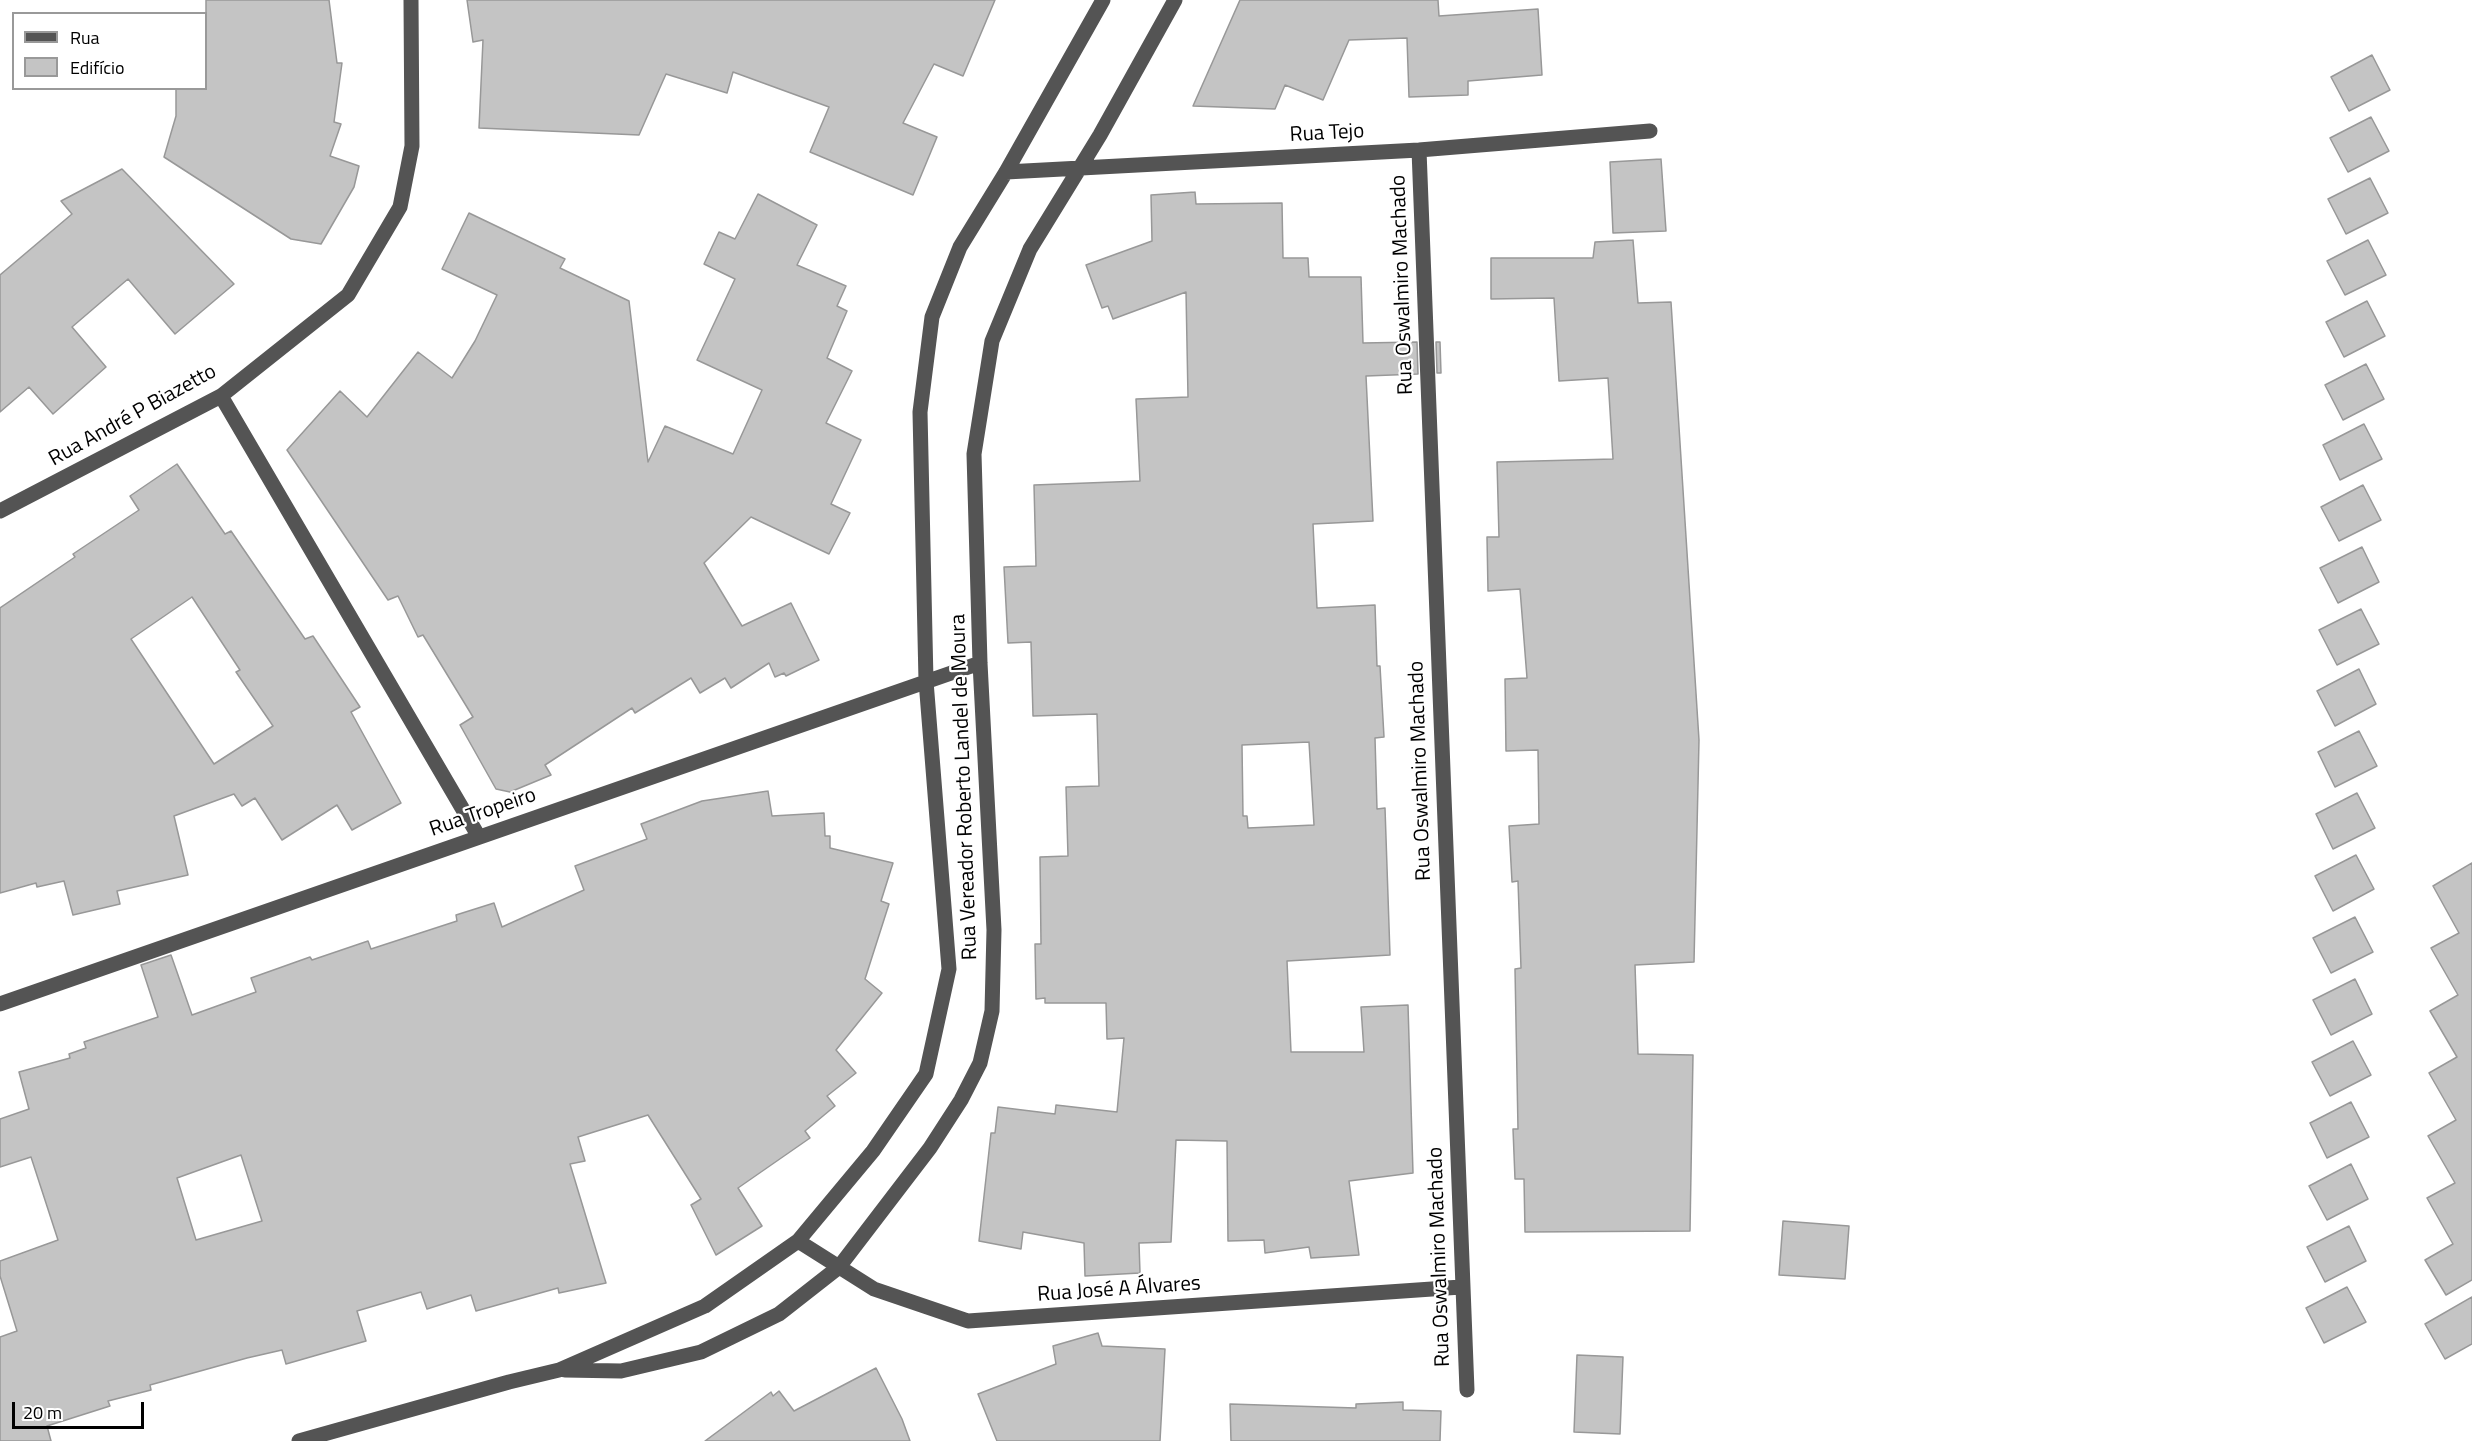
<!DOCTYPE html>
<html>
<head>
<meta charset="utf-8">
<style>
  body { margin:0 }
  #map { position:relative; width:2472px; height:1441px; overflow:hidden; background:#fff; font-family:"Titillium Web",sans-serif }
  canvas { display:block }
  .legend { position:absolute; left:12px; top:12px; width:195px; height:78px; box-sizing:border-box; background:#fff; border:2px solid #999; margin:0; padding:8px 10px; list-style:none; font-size:18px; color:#000 }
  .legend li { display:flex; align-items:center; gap:12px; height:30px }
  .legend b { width:30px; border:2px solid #999 }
  .scale { position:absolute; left:12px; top:1402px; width:132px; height:27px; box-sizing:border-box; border:3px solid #000; border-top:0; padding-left:8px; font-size:18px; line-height:21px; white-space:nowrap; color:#000; -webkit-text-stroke:4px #fff; paint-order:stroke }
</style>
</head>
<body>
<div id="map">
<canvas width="2472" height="1441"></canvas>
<ul class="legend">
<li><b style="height:8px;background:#545454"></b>Rua</li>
<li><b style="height:16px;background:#c4c4c4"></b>Edifício</li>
</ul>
<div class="scale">20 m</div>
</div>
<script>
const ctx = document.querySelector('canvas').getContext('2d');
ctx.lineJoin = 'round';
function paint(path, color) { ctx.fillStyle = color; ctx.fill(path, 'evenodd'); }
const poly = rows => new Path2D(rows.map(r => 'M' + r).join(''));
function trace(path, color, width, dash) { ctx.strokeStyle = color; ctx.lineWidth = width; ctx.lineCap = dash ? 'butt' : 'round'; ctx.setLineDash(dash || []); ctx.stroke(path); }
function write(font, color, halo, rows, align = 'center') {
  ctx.font = font + ' "Titillium Web",sans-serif'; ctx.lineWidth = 4.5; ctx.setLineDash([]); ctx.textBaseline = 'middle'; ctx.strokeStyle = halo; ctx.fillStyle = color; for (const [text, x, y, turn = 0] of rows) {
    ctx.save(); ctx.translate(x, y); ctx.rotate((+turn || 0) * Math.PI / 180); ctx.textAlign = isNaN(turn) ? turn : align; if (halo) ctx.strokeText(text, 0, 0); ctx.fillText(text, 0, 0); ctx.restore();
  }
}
const building = poly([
  [206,0,329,0,337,63,342,63,334,122,341,124,330,156,359,166,354,187,321,244,291,239,164,157,176,116,176,88,206,88,206,0],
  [467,0,995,0,963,76,934,64,903,123,937,137,913,195,810,152,829,107,733,72,727,93,666,74,639,135,479,128,483,40,473,42,467,0],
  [1240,0,1438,0,1439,16,1538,9,1542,75,1468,81,1468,95,1409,97,1407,38,1349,40,1323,100,1285,85,1275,109,1193,106,1240,0],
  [2372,55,2390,90,2349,111,2331,77,2372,55],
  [2371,117,2389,151,2348,172,2330,138,2371,117],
  [1661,159,1666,231,1613,233,1610,162,1661,159],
  [122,169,234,284,175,334,128,279,72,327,106,367,53,414,29,387,0,412,0,275,72,214,61,201,122,169],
  [2370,178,2388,213,2346,234,2328,199,2370,178],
  [1195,192,1196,204,1282,203,1283,258,1308,258,1309,277,1361,277,1363,343,1417,342,1418,374,1366,376,1373,521,1313,524,1317,608,1375,605,1377,666,1380,666,1384,737,1375,738,1377,809,1385,808,1390,955,1287,961,1291,1052,1364,1052,1361,1007,1408,1005,1413,1173,1349,1181,1359,1255,1311,1258,1309,1247,1265,1253,1264,1240,1228,1241,1227,1141,1176,1140,1171,1242,1139,1243,1140,1273,1085,1276,1084,1243,1023,1232,1021,1249,979,1241,991,1133,995,1133,998,1107,1055,1114,1056,1105,1117,1112,1124,1038,1107,1039,1106,1003,1045,1003,1045,998,1036,999,1035,944,1041,944,1040,857,1068,856,1066,787,1099,786,1097,714,1033,716,1031,642,1008,643,1004,567,1036,566,1034,485,1140,481,1136,399,1188,397,1186,292,1113,319,1108,306,1102,308,1086,265,1152,241,1151,195,1195,192],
  [1309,742,1314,825,1248,828,1247,816,1243,816,1242,745,1309,742],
  [758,194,817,225,797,265,846,286,837,306,847,311,827,358,852,371,826,423,861,440,831,504,850,513,829,554,751,517,704,563,742,626,791,603,819,660,786,676,784,673,775,677,769,663,731,688,725,678,700,693,691,678,635,713,632,708,545,765,551,775,510,792,496,789,460,725,473,717,423,635,418,637,398,596,388,600,287,450,340,391,367,417,418,352,452,378,475,341,497,295,442,269,469,213,565,259,560,268,629,301,648,462,665,426,733,454,762,390,697,360,735,279,704,264,719,232,735,239,758,194],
  [1633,240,1638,303,1671,302,1699,740,1694,962,1635,965,1638,1054,1693,1055,1690,1231,1525,1232,1524,1179,1515,1179,1513,1129,1518,1129,1515,969,1521,968,1518,881,1512,882,1509,826,1539,824,1538,750,1506,751,1505,679,1527,678,1520,589,1488,591,1487,537,1499,537,1497,462,1613,459,1608,378,1559,381,1554,298,1491,299,1491,258,1593,258,1595,242,1633,240],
  [2368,240,2386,275,2345,295,2327,261,2368,240],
  [2367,301,2385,336,2344,357,2326,322,2367,301],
  [1436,342,1440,342,1441,373,1437,373,1436,342],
  [2366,364,2384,399,2343,420,2325,385,2366,364],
  [2364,424,2382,459,2340,480,2323,445,2364,424],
  [177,464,225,534,231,531,305,639,313,636,360,707,351,712,401,803,352,830,337,805,282,840,255,798,242,806,234,794,174,816,188,875,117,891,120,904,73,915,64,881,37,887,36,883,0,893,0,608,75,557,73,554,139,510,130,496,177,464],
  [192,597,240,670,236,672,273,726,214,764,131,639,192,597],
  [2363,485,2381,520,2339,541,2321,507,2363,485],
  [2362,547,2379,582,2338,603,2320,568,2362,547],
  [2361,609,2379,644,2337,665,2319,630,2361,609],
  [2359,669,2376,704,2335,726,2317,691,2359,669],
  [2359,731,2377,766,2335,787,2318,752,2359,731],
  [768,791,772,816,824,813,825,836,830,836,830,848,893,863,881,901,889,904,865,979,882,993,836,1050,856,1073,827,1096,835,1106,805,1131,810,1138,738,1188,762,1226,716,1255,691,1205,701,1199,648,1115,578,1137,585,1161,570,1164,606,1283,559,1293,558,1288,476,1311,471,1295,427,1309,421,1292,357,1311,366,1341,286,1364,282,1350,247,1358,150,1385,151,1390,108,1401,110,1406,47,1426,51,1441,0,1441,0,1337,17,1331,0,1276,0,1261,58,1240,31,1157,0,1167,0,1119,29,1109,19,1072,70,1058,69,1054,86,1048,84,1042,158,1017,141,965,171,955,192,1015,256,992,251,978,310,957,312,960,368,941,371,949,457,921,456,915,494,903,502,927,584,890,575,866,647,839,641,824,702,801,768,791],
  [241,1155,262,1221,196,1240,177,1178,241,1155],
  [2357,793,2375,828,2333,849,2316,814,2357,793],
  [2356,855,2374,889,2333,911,2315,876,2356,855],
  [2472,863,2472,1280,2446,1295,2425,1260,2453,1244,2427,1198,2455,1183,2428,1136,2456,1120,2429,1073,2457,1057,2430,1011,2458,995,2431,948,2459,933,2433,886,2472,863],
  [2355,917,2373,952,2331,973,2313,938,2355,917],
  [2355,979,2372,1014,2331,1035,2313,1000,2355,979],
  [2353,1041,2371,1075,2330,1096,2312,1062,2353,1041],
  [2351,1102,2369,1137,2327,1158,2310,1123,2351,1102],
  [2351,1164,2368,1199,2327,1220,2309,1186,2351,1164],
  [1783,1221,1849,1226,1845,1279,1779,1275,1783,1221],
  [2349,1226,2366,1261,2325,1282,2307,1247,2349,1226],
  [2347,1287,2366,1322,2324,1343,2306,1308,2347,1287],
  [2472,1297,2472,1344,2445,1359,2425,1324,2472,1297],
  [1098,1333,1102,1346,1165,1349,1160,1441,997,1441,978,1394,1056,1364,1053,1346,1098,1333],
  [1577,1355,1623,1357,1620,1434,1574,1432,1577,1355],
  [876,1368,902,1419,910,1441,705,1441,771,1392,773,1396,779,1391,794,1411,876,1368],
  [1403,1402,1403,1410,1441,1411,1440,1441,1231,1441,1230,1404,1356,1408,1356,1404,1403,1402]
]);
paint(building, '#c4c4c4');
trace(building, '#989898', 1.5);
trace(poly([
  [1419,150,1467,1390],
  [1006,172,1419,150,1650,131],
  [221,396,479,837],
  [0,511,221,396,348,295,400,207,412,146,411,0],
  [0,1004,980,663],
  [798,1241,874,1289,968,1321,1461,1287],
  [565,1370,621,1371,701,1352,779,1314,839,1267,930,1148,961,1100,980,1063,992,1011,994,930,980,663,974,454,992,341,1030,249,1100,135,1175,0],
  [299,1441,509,1382,559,1370,705,1306,798,1241,873,1151,926,1074,949,969,926,681,920,412,932,317,960,247,1006,172,1103,0]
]), '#545454', 15);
write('21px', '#000', '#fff', [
  ["Rua Tejo",1327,134,-3],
  ["Rua Oswalmiro Machado",1403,285,-92],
  ["Rua André P Biazetto",133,416,-29],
  ["Rua Oswalmiro Machado",1421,771,-92],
  ["Rua Vereador Roberto Landel de Moura",965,787,-92],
  ["Rua Tropeiro",483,813,-19],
  ["Rua Oswalmiro Machado",1440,1257,-92],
  ["Rua José A Álvares",1119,1290,-4]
]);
</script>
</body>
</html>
